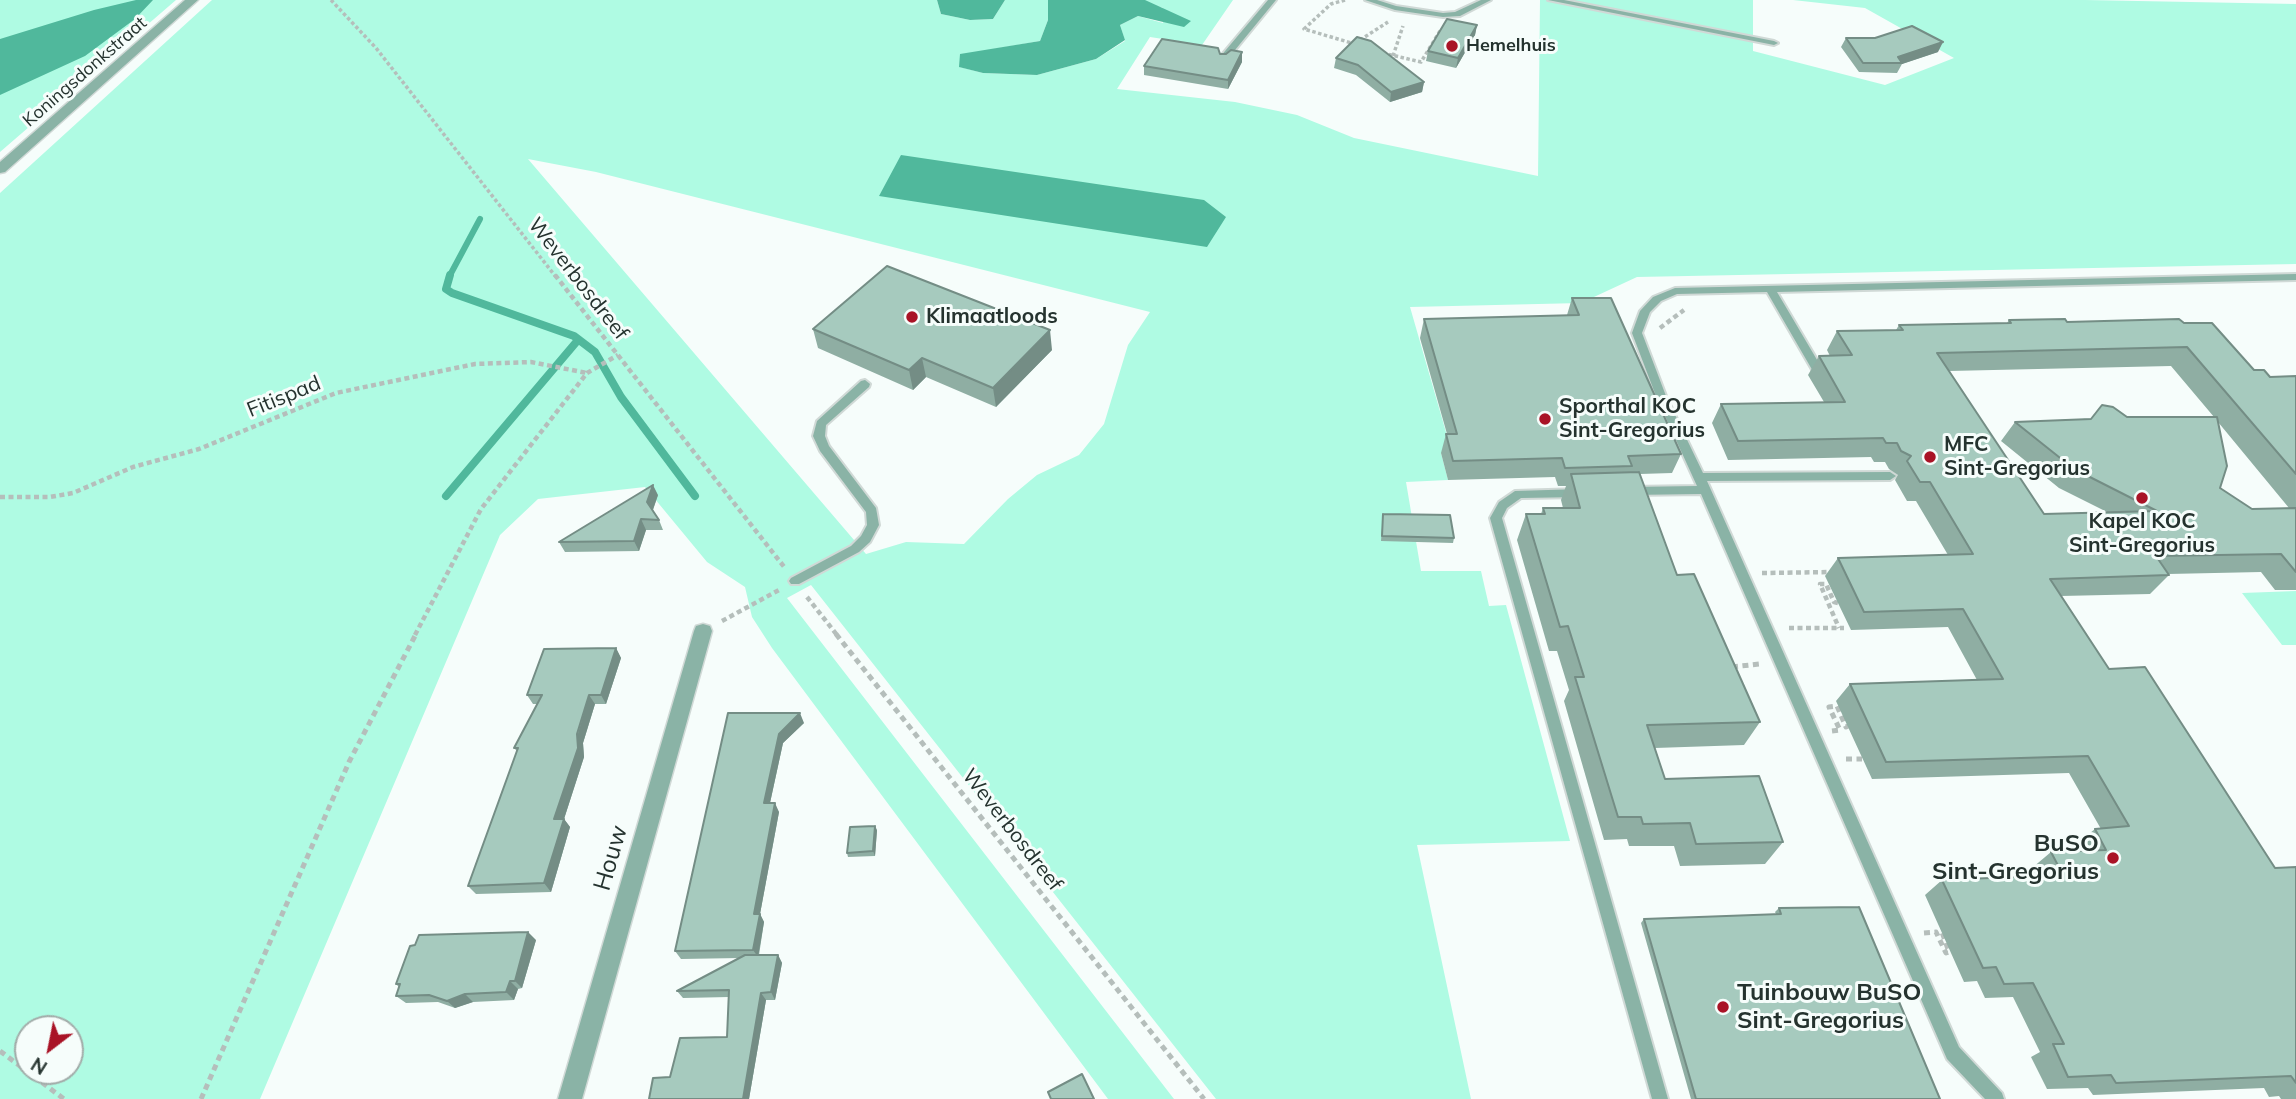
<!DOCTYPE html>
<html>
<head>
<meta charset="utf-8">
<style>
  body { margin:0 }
  #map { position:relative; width:2296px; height:1099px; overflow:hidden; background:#f6fdfb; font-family:Mulish,sans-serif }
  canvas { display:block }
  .north { position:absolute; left:14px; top:1015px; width:70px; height:70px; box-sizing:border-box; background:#f6fdfb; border:2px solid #a2aca9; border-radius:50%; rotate:212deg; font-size:19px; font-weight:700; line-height:28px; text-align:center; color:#25332f }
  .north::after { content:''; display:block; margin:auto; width:24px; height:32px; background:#a91326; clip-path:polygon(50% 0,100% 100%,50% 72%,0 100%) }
</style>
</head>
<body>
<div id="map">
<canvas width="2296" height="1099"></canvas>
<div class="north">N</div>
</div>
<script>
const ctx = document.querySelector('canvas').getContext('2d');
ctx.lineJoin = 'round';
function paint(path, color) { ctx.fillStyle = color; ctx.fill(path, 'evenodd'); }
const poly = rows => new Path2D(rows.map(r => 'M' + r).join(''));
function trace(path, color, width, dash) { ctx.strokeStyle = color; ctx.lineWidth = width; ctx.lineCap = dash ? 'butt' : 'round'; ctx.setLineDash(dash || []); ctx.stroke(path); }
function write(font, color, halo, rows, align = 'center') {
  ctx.font = font + ' Mulish,sans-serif'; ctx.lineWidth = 6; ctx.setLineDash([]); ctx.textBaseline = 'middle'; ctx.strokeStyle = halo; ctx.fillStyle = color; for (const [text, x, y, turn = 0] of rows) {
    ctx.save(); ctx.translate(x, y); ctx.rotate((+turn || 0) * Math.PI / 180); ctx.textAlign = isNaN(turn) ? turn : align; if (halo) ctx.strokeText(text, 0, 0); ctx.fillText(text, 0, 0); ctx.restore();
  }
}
paint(poly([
  [0,0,176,0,0,152],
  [212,0,937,0,941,14,970,20,993,19,1005,0,1048,0,1048,20,1040,41,960,55,960,67,983,73,1037,75,1096,59,1125,41,1120,25,1138,16,1163,23,1163,8,1146,3,1145,0,1233,0,1202,45,1150,37,1117,89,1235,102,1297,115,1354,138,1538,176,1540,0,1753,0,1753,51,1885,85,1954,58,1865,8,1793,0,2085,0,2296,4,2296,264,1637,277,1581,303,1410,307,1452,453,1441,453,1448,480,1406,482,1421,571,1481,571,1489,606,1506,605,1570,841,1417,845,1471,1099,1216,1099,811,585,787,598,1174,1099,1108,1099,772,648,752,617,745,587,707,562,645,487,538,499,500,535,260,1099,0,1099,0,193],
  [528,159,596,172,1150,312,1128,345,1104,424,1079,455,1037,475,1008,499,964,544,906,542,866,554],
  [28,1029,70,1029,70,1071,28,1071],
  [2296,591,2296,645,2282,645,2242,593]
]), '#affbe3');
paint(poly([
  [136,0,153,0,135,19,85,56,0,95,0,39,94,10],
  [937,0,1005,0,993,19,970,20,941,14],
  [1048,0,1145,0,1191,21,1184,27,1138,16,1120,25,1125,40,1096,59,1037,75,983,73,959,67,960,54,1040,41,1048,20],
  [901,155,1204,200,1226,217,1207,247,879,196]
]), '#50b89c');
trace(poly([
  [449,277,480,219]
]), '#50b89c', 6);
trace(poly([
  [450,275,446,289,452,293,574,336,595,352,621,397,695,496],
  [446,496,578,340]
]), '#50b89c', 8);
const lane = poly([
  [1268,0,1276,0,1226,61,1220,61,1220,57,1268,0],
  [1365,0,1377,0,1396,6,1443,13,1455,12,1481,0,1491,0,1460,16,1443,17,1395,10,1365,0],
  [1548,0,1564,0,1774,41,1778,43,1774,45,1548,0],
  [2296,274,2296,280,1777,292,1823,370,1818,374,1814,373,1767,292,1677,294,1661,301,1650,312,1642,333,1666,396,1703,473,1890,472,1896,476,1890,480,1707,481,1959,1047,2002,1093,2004,1099,1985,1099,1947,1059,1701,494,1630,495,1624,491,1630,487,1697,486,1656,396,1632,333,1640,311,1653,297,1675,288,2296,274],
  [865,380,870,384,869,387,826,425,825,436,829,446,876,508,879,525,870,542,859,552,799,584,791,584,789,581,791,578,851,546,861,536,867,525,866,512,820,451,813,436,817,421,861,381,865,380],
  [1581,489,1587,493,1581,497,1521,498,1507,508,1502,518,1668,1099,1652,1099,1490,518,1499,502,1515,491,1581,489]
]);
const street = poly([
  [185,0,198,0,5,172,0,173,0,162,185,0],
  [703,624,710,626,712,631,582,1099,558,1099,694,631,696,626,703,624]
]);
trace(lane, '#d0d9d6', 4);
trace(street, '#d0d9d6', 3);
trace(poly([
  [331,0,376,48,556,277],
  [1345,0,1331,4,1304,29,1355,44],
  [1360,40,1388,22],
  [1383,53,1421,62,1440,31],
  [1393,56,1403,26]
]), '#b5bebb', 3.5, [3.5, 2.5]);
trace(poly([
  [555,275,785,568],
  [1660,328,1684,310],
  [0,497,50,497,73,493,133,467,199,449,336,393,475,364,531,362,587,373],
  [1762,573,1833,572],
  [807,597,837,635],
  [1838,603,1834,602,1826,584,1820,584,1839,628],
  [722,621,779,590],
  [1789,628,1844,628],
  [415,635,481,509,587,373,618,355]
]), '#b5bebb', 4.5, [5, 3.5]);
trace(poly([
  [836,634,1204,1099],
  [1732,667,1759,664],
  [1832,731,1840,730,1829,707,1837,706,1846,727,1848,726],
  [1846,759,1862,759],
  [1924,933,1936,932,1946,953,1949,952,1942,932],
  [0,1051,64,1099],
  [201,1099,349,762,416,634]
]), '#b5bebb', 5, [6, 4.5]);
paint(lane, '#8ab3a6');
paint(street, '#8ab3a6');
paint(poly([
  [1477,25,1475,35,1456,68,1426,61,1428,51],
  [1846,38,1938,52,1902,64,1897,73,1859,72,1841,47],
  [1220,54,1242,62,1228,89,1144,75,1144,66],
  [1336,58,1424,82,1422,92,1390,102,1356,75,1334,68],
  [1572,298,1681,454,1672,473,1640,474,1677,575,1760,722,1744,745,1655,748,1665,779,1783,842,1765,864,1680,866,1674,846,1629,846,1627,839,1604,840,1564,701,1569,690,1557,651,1549,651,1517,540,1526,514,1541,514,1543,508,1563,508,1561,500,1566,486,1558,486,1555,477,1448,480,1441,453,1446,434,1447,434,1420,338,1424,319,1567,315],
  [2009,320,2067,322,2184,323,2254,370,2270,377,2296,376,2296,590,2275,590,2261,572,2168,574,2169,575,2150,594,2061,596,2109,669,2275,868,2296,867,2296,1099,2281,1099,2279,1096,2269,1097,2264,1088,2093,1095,2088,1088,2047,1089,2031,1057,2040,1052,2013,997,1985,998,1977,981,1964,982,1925,895,1942,880,2036,876,2032,868,2051,852,2078,851,2075,845,2095,829,2101,829,2069,773,1872,779,1836,701,1850,684,1977,680,1948,627,1851,630,1825,576,1838,558,1948,555,1916,501,1907,501,1895,480,1898,475,1889,469,1885,462,1874,462,1871,457,1728,460,1712,423,1721,404,1824,402,1808,375,1819,356,1830,356,1827,350,1837,331,1896,330,1899,325,2007,323],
  [2171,366,2214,417,2127,417,2015,422,2001,441,2059,488,2107,512,2044,514,1949,371],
  [2218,422,2289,508,2252,509,2220,488],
  [813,329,1052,350,996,407,926,377,913,390,818,348],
  [658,495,653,510,659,520,663,530,646,530,639,551,565,552,559,542],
  [1383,514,1454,538,1453,543,1381,541],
  [616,648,621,658,606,704,595,704,583,743,584,757,564,819,570,827,551,892,476,894,468,886,517,751,514,748,538,704,533,704,527,695],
  [728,713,804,723,783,743,770,803,779,812,760,914,764,922,759,955,778,955,782,963,775,1000,766,1000,749,1099,670,1077,727,1037,729,997,683,998,677,991,740,958,681,959,675,951],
  [877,830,875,856,848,857,847,853],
  [1779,908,1940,1099,1691,1099,1641,923,1644,919,1776,914,1775,912],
  [536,940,522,988,518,989,514,1000,473,1002,455,1008,438,1002,406,1003,396,996,399,987,396,984]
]), '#8faea3');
paint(poly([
  [1477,25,1475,35,1456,68,1458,58],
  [1943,42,1938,52,1902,64,1898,57],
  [1242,52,1242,62,1228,89,1228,80],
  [1424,82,1422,92,1390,102,1391,92],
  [1050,330,1052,350,996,407,993,388],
  [922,358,926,377,913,390,909,370],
  [653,485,658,495,652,512,647,502],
  [641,519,646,530,639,551,634,541],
  [616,648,621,658,606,704,601,695],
  [589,695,595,704,583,743,584,757,564,819,570,827,551,892,544,883,554,819],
  [800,713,804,723,783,743,768,812,764,803,779,734],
  [775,803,779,812,760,914,764,922,758,957,753,950,754,914],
  [875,826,877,830,875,856,873,851],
  [528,932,536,940,522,988,515,981],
  [778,955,782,963,775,1000,771,992],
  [510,981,518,989,514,1000,506,992],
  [761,993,766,1000,749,1099,743,1099],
  [465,994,473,1002,455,1008,447,1001]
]), '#748d85');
const building = poly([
  [1447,19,1477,25,1458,58,1428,51,1447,19],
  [1912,26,1943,42,1898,57,1902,63,1863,63,1846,38,1875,38,1912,26],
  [1357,37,1371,41,1424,82,1391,92,1358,65,1336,58,1357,37],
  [1162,39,1218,48,1220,54,1226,54,1231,50,1242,52,1228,80,1144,66,1162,39],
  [887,266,1050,330,993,388,922,358,909,370,813,329,887,266],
  [1572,298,1611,298,1681,454,1628,456,1632,466,1565,468,1562,458,1453,461,1446,434,1457,434,1424,319,1579,315,1572,298],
  [2065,319,2067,322,2179,319,2184,323,2212,323,2254,370,2264,370,2270,377,2296,376,2296,474,2187,347,1937,353,2044,514,2157,511,2074,469,2015,422,2091,419,2102,405,2113,407,2127,417,2217,417,2227,466,2220,488,2252,509,2296,508,2296,572,2281,554,2156,556,2169,575,2050,579,2109,669,2145,667,2275,868,2296,867,2296,1083,2291,1076,2116,1083,2111,1075,2068,1077,2053,1044,2064,1044,2033,983,2004,984,1996,967,1983,968,1942,880,2063,875,2051,852,2106,850,2095,829,2129,826,2088,756,1886,762,1850,684,2003,679,1963,609,1864,612,1838,558,1973,554,1930,482,1920,482,1907,461,1911,456,1901,451,1897,443,1886,443,1883,438,1738,441,1721,404,1845,402,1819,356,1852,355,1837,331,1903,330,1899,325,2011,323,2009,320,2065,319],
  [1639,472,1677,575,1694,574,1760,722,1647,725,1665,779,1759,776,1783,842,1696,844,1690,823,1643,824,1641,817,1618,817,1575,677,1584,677,1568,626,1560,627,1526,514,1545,514,1543,508,1580,508,1571,474,1639,472],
  [653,485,647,502,659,520,641,519,634,541,559,542,653,485],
  [1383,514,1450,515,1454,538,1382,536,1383,514],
  [616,648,601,695,589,695,577,734,578,748,554,819,564,819,544,883,468,886,518,748,514,748,542,695,527,695,544,649,616,648],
  [728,713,800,713,779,734,764,803,775,803,754,914,760,914,753,950,675,951,728,713],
  [875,826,873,851,847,853,850,827,875,826],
  [1859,907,1940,1099,1696,1099,1644,919,1781,914,1779,908,1859,907],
  [528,932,515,981,510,981,506,992,465,994,447,1001,429,995,396,996,400,984,396,984,410,946,415,945,419,935,528,932],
  [745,955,778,955,771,992,761,993,743,1099,649,1099,653,1078,670,1077,680,1038,727,1037,729,990,677,991,745,955],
  [1082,1074,1094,1099,1051,1099,1048,1092,1082,1074]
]);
paint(building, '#a6cabe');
trace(building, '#748d85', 2);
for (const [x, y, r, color] of [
  [1452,46,7,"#a91326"],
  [912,317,7,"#a91326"],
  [1545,419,7,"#a91326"],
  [1930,457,7,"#a91326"],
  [2142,498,7,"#a91326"],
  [2113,858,7,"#a91326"],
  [1723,1007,7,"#a91326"]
]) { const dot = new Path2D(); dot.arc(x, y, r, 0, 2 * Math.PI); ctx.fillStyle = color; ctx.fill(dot); trace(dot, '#f6fdfb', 2.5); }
write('bold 18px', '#25332f', '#f6fdfb', [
  ["Hemelhuis",1466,46]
], 'left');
write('18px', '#25332f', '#f6fdfb', [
  ["Koningsdonkstraat",85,72,-41]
]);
write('21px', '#25332f', '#f6fdfb', [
  ["Weverbosdreef",578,279,52],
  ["Fitispad",284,397,-22],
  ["Weverbosdreef",1012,830,52]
]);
write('bold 21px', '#25332f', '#f6fdfb', [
  ["Klimaatloods",926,317],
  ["Sporthal KOC",1559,407],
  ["Sint-Gregorius",1559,431],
  ["MFC",1944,445],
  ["Sint-Gregorius",1944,469],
  ["Kapel KOC",2142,522,"center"],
  ["Sint-Gregorius",2142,546,"center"]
], 'left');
write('bold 24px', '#25332f', '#f6fdfb', [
  ["BuSO",2099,844],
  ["Sint-Gregorius",2099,872],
  ["Tuinbouw BuSO",1737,993,"left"],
  ["Sint-Gregorius",1737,1021,"left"]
], 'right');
write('24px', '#25332f', '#f6fdfb', [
  ["Houw",611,858,-74]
]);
</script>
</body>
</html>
